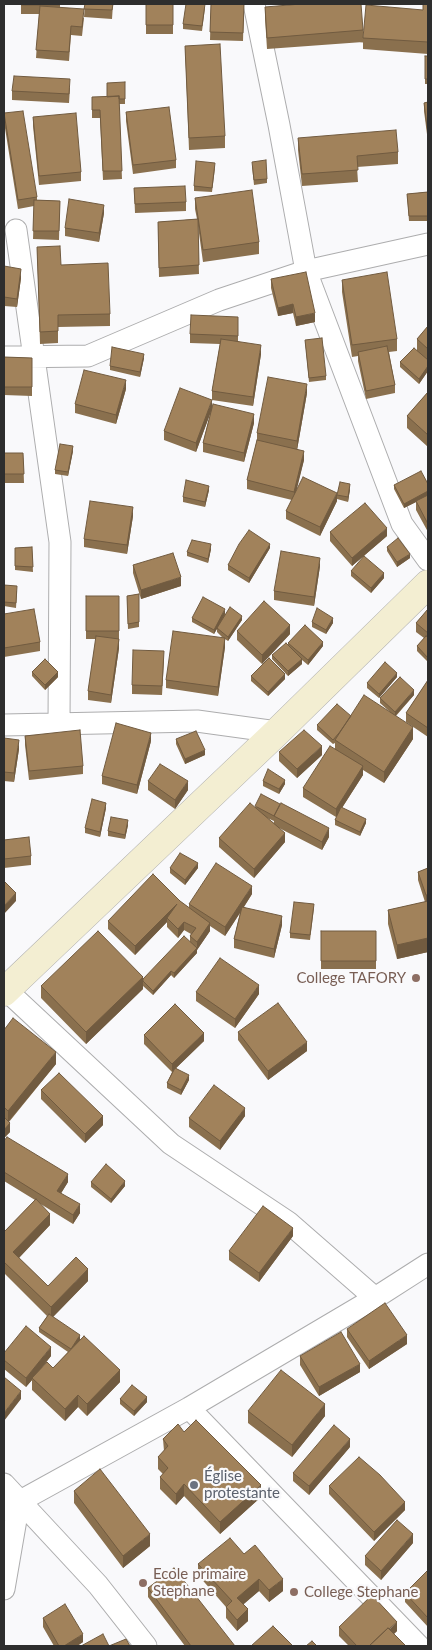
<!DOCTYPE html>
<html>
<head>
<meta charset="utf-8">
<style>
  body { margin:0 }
  #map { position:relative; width:432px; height:1650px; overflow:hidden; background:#f9f9fb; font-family:Lato,sans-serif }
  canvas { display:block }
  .frame { position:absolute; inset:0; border:5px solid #2e2e2e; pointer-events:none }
</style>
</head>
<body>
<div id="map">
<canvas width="432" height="1650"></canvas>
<div class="frame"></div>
</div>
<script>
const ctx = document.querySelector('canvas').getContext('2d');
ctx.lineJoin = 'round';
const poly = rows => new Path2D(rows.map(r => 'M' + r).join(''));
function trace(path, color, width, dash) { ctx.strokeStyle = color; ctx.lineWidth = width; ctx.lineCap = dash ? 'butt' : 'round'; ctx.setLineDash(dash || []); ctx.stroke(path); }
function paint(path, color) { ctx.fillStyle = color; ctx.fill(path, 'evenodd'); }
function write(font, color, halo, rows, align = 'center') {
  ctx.font = font + ' Lato,sans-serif'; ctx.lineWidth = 4.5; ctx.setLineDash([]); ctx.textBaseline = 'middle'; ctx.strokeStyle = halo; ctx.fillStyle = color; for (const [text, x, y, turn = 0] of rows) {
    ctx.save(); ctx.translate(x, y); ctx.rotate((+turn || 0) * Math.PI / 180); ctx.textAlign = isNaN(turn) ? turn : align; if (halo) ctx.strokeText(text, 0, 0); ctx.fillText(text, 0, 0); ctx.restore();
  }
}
const minor = poly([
  [254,4,279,125,306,271,402,524,428,560],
  [16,230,60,542,59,724],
  [4,357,88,356,219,300,306,271,428,244],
  [4,725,197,721,277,732],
  [6,990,171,1144,288,1222,375,1298],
  [189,1408,419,1646],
  [4,1484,98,1585,146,1646],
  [4,1510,189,1408,375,1298,428,1264],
  [4,1589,19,1502]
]);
const secondary = poly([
  [4,992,277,732,428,584]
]);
trace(minor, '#adadae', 23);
trace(secondary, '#adadae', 29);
trace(minor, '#fff', 21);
trace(secondary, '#f3eed2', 28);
paint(poly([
  [21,4,60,4,60,7,84,18,82,36,71,35,69,61,36,58,39,14,21,14],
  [85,4,113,4,112,19,84,17],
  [146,4,173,4,173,34,146,34],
  [211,4,244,4,243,41,210,40],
  [428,4,428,54,363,49,363,38,423,10],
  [265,7,363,30,363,42,267,49,265,18],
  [205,8,202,31,183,29,183,24],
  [185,46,225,136,225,148,189,150],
  [425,56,428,56,428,84,425,84],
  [125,82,125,104,119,104,122,179,103,180,100,118,92,118,92,110],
  [70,88,69,103,12,100,12,91],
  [428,102,428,142,424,111,424,103],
  [126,112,176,160,176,168,133,174,126,121],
  [4,113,37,197,37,200,60,201,59,240,33,239,34,206,18,209,4,122],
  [33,117,81,172,81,181,39,185,33,126],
  [298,138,398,152,398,164,357,167,358,182,302,186,298,150],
  [252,166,267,179,267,183,254,185],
  [215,168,212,192,194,191,194,186],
  [134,188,186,202,186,211,135,213],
  [428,192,428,221,409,221,407,194],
  [195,198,259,242,259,254,203,262,198,226,199,274,159,277,158,222,197,219,195,209],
  [104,213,99,242,65,236,65,228],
  [37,247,61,265,110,314,110,326,58,327,58,343,40,344],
  [4,266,21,278,17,307,4,306],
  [271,279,315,322,296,326,293,313,278,316,271,288],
  [342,280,397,339,397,351,389,352,395,385,395,393,366,399,358,361,358,356,352,357,342,292],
  [238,317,238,341,261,354,253,406,212,400,212,391,220,344,190,343,190,334],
  [428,326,428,371,419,384,400,367,400,362,417,350,417,339],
  [305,340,326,376,326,380,309,382],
  [4,357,32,358,32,396,4,395],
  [144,358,140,377,110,370,110,366],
  [126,389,116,424,75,413,75,404],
  [428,392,428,447,407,428,407,416],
  [307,393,297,450,304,460,296,490,337,501,320,536,286,519,286,511,292,500,247,489,247,480,257,440,257,433],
  [212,407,254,423,244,462,203,452,203,443,211,411,196,452,164,440,164,431],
  [73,451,68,476,55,474,55,470],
  [4,453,23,453,24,483,4,483],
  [428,484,428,532,416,510,416,502,404,508,394,489,394,485],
  [350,489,348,502,337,499,337,495],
  [209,490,205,507,183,502,183,497],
  [133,516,127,554,84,547,84,539],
  [330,532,387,536,352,566,330,541],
  [32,547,33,572,15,570,15,548],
  [387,547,410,558,397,567,387,551],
  [270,548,249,583,228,570,228,565],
  [211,549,208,563,187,556,187,552],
  [133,565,181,586,141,599,133,573],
  [320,566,314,606,274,600,274,591],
  [351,571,384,578,371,593,351,576],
  [4,585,17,591,16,608,4,606],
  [139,594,139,627,128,629,127,596],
  [86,596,119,596,119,648,111,703,88,700,88,691,96,639,86,639],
  [428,609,428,662,417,651,417,646,424,638,416,632,416,623],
  [4,614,40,642,40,651,4,657],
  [225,614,242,620,228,641,225,639,225,647,218,696,166,688,166,680,223,638,217,632,217,629,214,634,192,622,192,618],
  [312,622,333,623,326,634,312,627],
  [237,631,290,634,262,664,237,640],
  [288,643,323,646,308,665,302,660,302,664,288,676,272,659,272,655,288,645],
  [164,660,162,695,132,694,132,685],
  [32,672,58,677,45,690,32,676],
  [251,676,285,679,268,696,251,681],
  [397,677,379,698,367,688,367,683],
  [428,680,428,737,406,722,406,713],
  [414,695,396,716,413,739,384,783,363,770,363,775,342,808,366,823,360,836,335,825,335,820,338,815,336,817,303,797,303,788,335,749,335,743,333,744,317,730,317,725,351,716,390,712,380,703,380,698],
  [25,736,83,766,83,774,29,780,25,745],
  [4,738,19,749,14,782,4,781],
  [176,739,205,755,185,764,176,744],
  [151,741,137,794,102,784,102,776],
  [279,752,322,755,297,778,279,761],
  [148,781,188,790,175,809,148,790],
  [263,781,285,784,279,794,263,786],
  [280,806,329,837,322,850,279,828,285,842,254,878,219,847,219,838,255,807],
  [267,818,274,821,274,820,274,823],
  [106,808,100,837,85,833,85,828],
  [128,825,125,839,108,836,108,831],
  [4,840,31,856,31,865,4,868],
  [170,868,198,868,185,885,170,873],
  [428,868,428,954,428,952,397,959,388,924,388,910,425,902,418,880,418,872],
  [252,894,244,907,282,925,274,958,234,948,234,939,240,913,225,936,210,926,210,931,197,950,197,953,174,978,171,975,153,995,143,986,143,989,86,1044,41,998,41,986,143,979,190,942,190,936,191,934,184,930,178,938,167,927,167,922,135,955,108,929,108,921,180,901,189,908,189,904],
  [314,908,310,940,290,938,290,933],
  [321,931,376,931,376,969,321,969],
  [196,992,259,994,235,1028,196,1001],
  [4,1030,56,1064,9,1122,10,1132,4,1138],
  [238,1032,307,1051,268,1080,238,1040],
  [144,1035,204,1041,176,1068,189,1080,181,1095,167,1088,167,1083,172,1072,144,1044],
  [41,1090,103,1125,85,1143,41,1099],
  [245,1116,220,1150,189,1127,189,1118],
  [4,1141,68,1182,61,1193,80,1213,73,1224,39,1203,50,1225,19,1258,48,1286,88,1281,53,1317,80,1339,120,1382,87,1416,78,1407,65,1421,32,1390,32,1380,26,1387,4,1369,4,1353,51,1356,42,1367,53,1368,68,1352,39,1332,39,1328,47,1316,4,1273,4,1232,35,1200,4,1181],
  [91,1182,125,1186,111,1203,91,1187],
  [293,1236,259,1282,229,1260,229,1251],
  [347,1329,407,1344,369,1369,347,1337],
  [300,1356,360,1372,319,1396,300,1365],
  [120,1399,147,1402,134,1416,120,1404],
  [248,1411,325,1416,292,1457,248,1423],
  [184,1432,261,1497,220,1534,184,1496,176,1505,160,1489,160,1477,163,1474,158,1469,158,1457,164,1451,163,1439],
  [350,1447,309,1495,293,1481,293,1473],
  [329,1486,405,1510,374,1541,329,1494],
  [74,1491,150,1546,123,1568,74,1503],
  [413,1543,381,1580,365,1565,365,1556],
  [244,1554,283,1591,269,1602,259,1591,243,1604,248,1621,237,1631,226,1618,226,1607,198,1575,198,1564],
  [428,1570,428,1627,405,1602,405,1593],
  [148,1588,235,1646,185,1646,148,1597],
  [43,1618,83,1642,77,1646,54,1646,43,1627],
  [339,1627,397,1631,394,1634,406,1646,349,1646,339,1636]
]), '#8a704e');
paint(poly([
  [104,205,104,213,99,242,99,233],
  [21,269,21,278,17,307,17,299],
  [293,304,293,313,278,316,278,308],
  [315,313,315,322,296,326,296,317],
  [261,345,261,354,253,406,253,397],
  [144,354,144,358,140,377,140,372],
  [428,366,428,371,419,384,419,379],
  [126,380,126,389,116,424,116,415],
  [307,384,307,393,297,450,297,441],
  [212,400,212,409,196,452,196,443],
  [254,414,254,423,244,462,244,453],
  [73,446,73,451,68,476,68,472],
  [304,451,304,460,294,501,294,492],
  [350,484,350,489,348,502,348,497],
  [209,486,209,490,205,507,205,502],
  [428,491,428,496,404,508,404,504],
  [337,493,337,501,320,536,320,527],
  [133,507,133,516,127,554,127,545],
  [387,528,387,536,352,566,352,558],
  [211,544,211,549,208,563,208,559],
  [270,544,270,548,249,583,249,578],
  [410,554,410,558,397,567,397,562],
  [320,558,320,566,314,606,314,597],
  [384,573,384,578,371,593,371,588],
  [181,577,181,586,141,599,141,590],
  [225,609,225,614,214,634,214,630],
  [242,616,242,620,228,641,228,637],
  [333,618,333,623,326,634,326,630],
  [290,625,290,634,262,664,262,655],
  [225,638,225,647,218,696,218,687],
  [119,639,119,648,111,703,111,695],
  [323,642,323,646,308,665,308,660],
  [302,659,302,664,288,676,288,671],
  [58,672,58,677,45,690,45,685],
  [397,673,397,677,379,698,379,694],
  [285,674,285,679,268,696,268,692],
  [414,690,414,695,395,716,395,712],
  [413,727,413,739,384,783,384,772],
  [151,733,151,741,137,794,137,785],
  [19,740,19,749,14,782,14,773],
  [322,746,322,755,297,778,297,769],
  [205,750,205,755,185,764,185,759],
  [363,766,363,775,336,817,336,809],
  [285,780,285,784,279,794,279,789],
  [188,781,188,790,175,809,175,800],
  [106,803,106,808,100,837,100,832],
  [366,819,366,823,360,836,360,832],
  [128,820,128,825,125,839,125,835],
  [329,828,329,837,322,850,322,842],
  [285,833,285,842,254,878,254,869],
  [198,863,198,868,185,885,185,880],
  [252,886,252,894,225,936,225,927],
  [16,893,16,901,4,914,4,906],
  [426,895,428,895,428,903,426,904],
  [177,904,167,918,167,922,135,955,135,946],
  [282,916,282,925,274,958,274,949],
  [184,922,184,930,178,938,178,929],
  [210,923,210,931,197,950,197,942],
  [428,938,428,952,397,959,397,945],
  [197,948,197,953,174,978,174,973],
  [171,971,171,975,153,995,153,991],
  [143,977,143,989,86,1044,86,1032],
  [259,985,259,994,235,1028,235,1019],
  [204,1033,204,1041,172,1072,172,1064],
  [307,1042,307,1051,268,1080,268,1071],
  [56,1052,56,1064,8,1122,8,1111],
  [189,1075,189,1080,181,1095,181,1090],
  [245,1108,245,1116,220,1150,220,1141],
  [103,1116,103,1125,85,1143,85,1134],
  [10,1123,10,1132,4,1138,4,1130],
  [68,1174,68,1182,57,1200,57,1191],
  [125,1181,125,1186,111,1203,111,1199],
  [80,1204,80,1213,73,1224,73,1215],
  [50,1214,50,1225,13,1264,13,1252],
  [293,1228,293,1236,259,1282,259,1273],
  [88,1269,88,1281,51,1319,51,1307],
  [80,1335,80,1340,71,1349],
  [407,1335,407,1344,369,1369,369,1361],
  [51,1347,51,1356,33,1379,32,1378,32,1380,26,1387,26,1378],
  [360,1364,360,1372,319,1396,319,1387],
  [120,1370,120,1382,87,1416,87,1404],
  [21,1391,21,1399,4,1421,4,1413],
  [78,1395,78,1407,65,1421,65,1409],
  [147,1397,147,1402,134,1416,134,1411],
  [325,1404,325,1416,292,1457,292,1445],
  [350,1439,350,1447,309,1495,309,1486],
  [184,1484,184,1496,176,1505,176,1494],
  [261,1485,261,1497,220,1534,220,1522],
  [405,1502,405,1510,374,1541,374,1532],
  [150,1534,150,1546,123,1568,123,1556],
  [413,1534,413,1543,381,1580,381,1571],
  [259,1579,259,1591,237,1610,237,1598],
  [283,1579,283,1591,269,1602,269,1590],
  [248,1609,248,1621,237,1631,237,1620],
  [397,1622,397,1631,381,1646,372,1646],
  [83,1634,83,1642,77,1646,64,1646]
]), '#715b40');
const building = poly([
  [21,4,60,4,60,5,21,5,21,4],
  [85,4,113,4,112,10,84,9,85,4],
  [146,4,173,4,173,25,146,25,146,4],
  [186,4,205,4,202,26,183,24,186,4],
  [211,4,244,4,243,33,210,32,211,4],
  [301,4,361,4,363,30,267,38,265,7,301,4],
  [423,4,428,4,428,42,363,38,366,5,423,10,423,4],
  [40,6,84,9,82,27,71,26,69,52,36,50,40,6],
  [220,44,225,136,189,138,185,46,220,44],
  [425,56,428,56,428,79,425,79,425,56],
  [14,76,70,79,69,94,12,91,14,76],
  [125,82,125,99,119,99,119,96,107,97,107,83,125,82],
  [119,96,122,171,103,171,100,110,92,110,92,97,119,96],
  [428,102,428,134,424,103,428,102],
  [169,107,176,160,133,165,126,112,169,107],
  [23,111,37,197,18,200,4,113,23,111],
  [76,113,81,172,39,176,33,117,76,113],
  [396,130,398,152,357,156,358,170,302,174,298,138,396,130],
  [266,160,267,179,254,180,252,162,266,160],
  [196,161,215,163,212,188,194,186,196,161],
  [185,186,186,202,135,204,134,188,185,186],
  [252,190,259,242,203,250,195,198,252,190],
  [428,192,428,216,409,216,407,194,428,192],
  [69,199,104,205,99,233,65,228,69,199],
  [34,200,60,201,59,231,33,231,34,200],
  [198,219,199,265,159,268,158,222,198,219],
  [60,246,61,265,108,263,110,314,58,315,58,331,40,332,37,247,60,246],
  [4,266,21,269,17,299,4,297,4,266],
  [306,272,315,313,296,317,293,304,278,308,271,279,306,272],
  [387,272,397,339,352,345,342,280,387,272],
  [191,315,238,317,238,336,190,334,191,315],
  [428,326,428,349,417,339,428,326],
  [322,338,326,376,309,378,305,340,322,338],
  [221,339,261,345,253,397,212,391,221,339],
  [387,346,395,385,366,391,358,352,387,346],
  [112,347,144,354,140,372,110,366,112,347],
  [414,348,428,360,428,366,419,379,400,362,414,348],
  [4,357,32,358,32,387,4,387,4,357],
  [84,370,126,380,116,415,75,404,84,370],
  [268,377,307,384,297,441,257,433,268,377],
  [180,388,212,400,196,443,164,431,180,388],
  [428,392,428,435,407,416,428,392],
  [213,404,254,414,244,453,203,443,213,404],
  [257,440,304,451,294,492,247,480,257,440],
  [60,444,73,446,68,472,55,470,60,444],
  [4,453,23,453,24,474,4,474,4,453],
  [421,471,428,484,428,491,404,504,394,485,421,471],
  [303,477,337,493,320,527,286,511,303,477],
  [186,480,209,486,205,502,183,497,186,480],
  [340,482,350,484,348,497,337,495,340,482],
  [428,495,428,524,416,501,428,495],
  [90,501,133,507,127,545,84,539,90,501],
  [365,503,387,528,352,558,330,532,365,503],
  [249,530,270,544,249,578,228,565,239,544,249,530],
  [398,538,410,554,397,562,387,547,398,538],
  [192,540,211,544,208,559,187,552,192,540],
  [32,547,33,567,15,566,15,548,32,547],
  [281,551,320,558,314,597,274,591,281,551],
  [173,553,181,577,141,590,133,565,173,553],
  [364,556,384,573,371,588,351,571,364,556],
  [4,585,17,586,16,603,4,602,4,585],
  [139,594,139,622,128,624,127,596,139,594],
  [86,596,119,596,119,631,86,631,86,596],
  [203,597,225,609,214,630,192,618,203,597],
  [264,601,290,625,262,655,237,631,264,601],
  [230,607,242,616,228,637,217,628,230,607],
  [317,608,333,618,326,630,312,622,317,608],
  [34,609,40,642,4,648,4,614,34,609],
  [428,609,428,633,416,623,428,609],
  [305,625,323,642,308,660,288,643,305,625],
  [173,631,225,638,218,687,166,680,173,631],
  [96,636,119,639,111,695,88,691,96,636],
  [426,636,428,637,428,658,417,646,426,636],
  [286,643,302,659,288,671,272,655,286,643],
  [133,650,164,651,162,686,132,685,133,650],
  [269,658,285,674,268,692,251,676,269,658],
  [45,659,58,672,45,685,32,672,45,659],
  [385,662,397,673,379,694,367,683,385,662],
  [400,677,414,690,395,712,380,698,400,677],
  [428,680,428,728,406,713,428,680],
  [364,695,413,727,384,772,335,740,364,695],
  [337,704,351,716,339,733,333,740,317,725,337,704],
  [116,723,151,733,137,785,102,776,116,723],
  [80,730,83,766,29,771,25,736,80,730],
  [304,730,322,746,297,769,279,752,304,730],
  [196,731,205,750,185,759,176,739,196,731],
  [4,738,19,740,14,773,4,772,4,738],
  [330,746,363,766,336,809,303,788,330,746],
  [160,764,188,781,175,800,148,781,160,764],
  [268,769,285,780,279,789,263,781,268,769],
  [261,794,280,804,274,816,255,806,261,794],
  [92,799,106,803,100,832,85,828,92,799],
  [250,803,285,833,254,869,219,838,250,803],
  [281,803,329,828,322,842,274,816,281,803],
  [341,807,366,819,360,832,335,820,341,807],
  [111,817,128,820,125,835,108,831,111,817],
  [29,837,31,856,4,859,4,840,29,837],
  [180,853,198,863,185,880,170,868,180,853],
  [216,863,252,886,225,927,189,904,216,863],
  [428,868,428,895,426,895,418,872,428,868],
  [153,874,180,901,210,923,197,942,190,936,196,928,184,922,178,929,167,918,177,904,135,946,108,921,153,874],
  [4,881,16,893,4,906,4,881],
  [428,901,428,940,428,938,397,945,388,910,428,901],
  [294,902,314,904,310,935,290,933,294,902],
  [242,907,282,916,274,949,234,939,242,907],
  [98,931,143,977,86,1032,41,986,98,931],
  [321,931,376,931,376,961,321,961,321,931],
  [184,936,197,948,174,973,171,971,153,991,143,981,143,979,184,936],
  [220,958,259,985,235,1019,196,992,220,958],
  [278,1003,307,1042,268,1071,238,1032,278,1003],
  [175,1004,204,1033,172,1064,144,1035,175,1004],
  [13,1018,56,1052,8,1111,4,1107,4,1030,13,1018],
  [175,1068,189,1075,181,1090,167,1083,175,1068],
  [59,1073,103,1116,85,1134,41,1090,59,1073],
  [214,1085,245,1108,220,1141,189,1118,214,1085],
  [4,1117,10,1123,4,1130,4,1117],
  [7,1137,68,1174,57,1191,80,1204,73,1215,4,1172,4,1141,7,1137],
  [106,1164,125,1181,111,1199,91,1182,106,1164],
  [36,1199,50,1214,13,1252,48,1286,76,1257,88,1269,51,1307,4,1262,4,1232,36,1199],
  [263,1206,293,1228,259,1273,229,1251,263,1206],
  [385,1303,407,1335,369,1361,347,1329,385,1303],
  [49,1314,80,1335,71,1349,39,1328,49,1314],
  [26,1326,51,1347,26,1378,4,1360,4,1353,26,1326],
  [341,1332,360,1364,319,1387,300,1356,341,1332],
  [84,1336,120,1370,87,1404,78,1395,65,1409,32,1378,47,1362,53,1368,84,1336],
  [281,1370,325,1404,292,1445,248,1411,281,1370],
  [4,1377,21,1391,4,1413,4,1377],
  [132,1385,147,1397,134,1411,120,1399,132,1385],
  [196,1420,261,1485,220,1522,184,1484,176,1494,160,1477,168,1468,158,1457,168,1446,163,1439,178,1424,184,1432,196,1420],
  [334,1425,350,1439,309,1486,293,1473,334,1425],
  [359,1457,380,1475,405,1502,374,1532,329,1486,359,1457],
  [100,1469,150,1534,123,1556,74,1491,100,1469],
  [397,1520,413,1534,381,1571,365,1556,397,1520],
  [230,1538,244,1554,255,1545,283,1579,269,1590,259,1579,237,1598,248,1609,237,1620,226,1607,232,1601,198,1564,230,1538],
  [174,1568,235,1646,191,1646,148,1588,174,1568],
  [428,1570,428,1618,405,1593,428,1570],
  [372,1595,397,1622,389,1629,388,1628,369,1646,357,1646,339,1627,372,1595],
  [65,1604,83,1634,64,1646,59,1646,43,1618,65,1604],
  [273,1626,293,1646,251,1646,273,1626],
  [388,1628,406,1646,369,1646,388,1628],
  [103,1634,109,1646,126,1639,130,1646,81,1646,103,1634],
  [312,1641,317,1646,306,1646,312,1641]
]);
paint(building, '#a1825b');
trace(building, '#715b40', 1);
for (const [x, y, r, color] of [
  [416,978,5,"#8d6e63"],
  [194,1485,5,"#6b7280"],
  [143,1583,5,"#8d6e63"],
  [294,1592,5,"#8d6e63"]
]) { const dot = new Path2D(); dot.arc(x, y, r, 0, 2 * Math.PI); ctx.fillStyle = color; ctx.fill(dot); trace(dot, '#f9f9fb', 2); }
write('15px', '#785e54', '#f9f9fb', [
  ["College TAFORY",406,978,"right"],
  ["Ecole primaire",153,1574],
  ["Stephane",153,1591],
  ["College Stephane",304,1592]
], 'left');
write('15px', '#5b616d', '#f9f9fb', [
  ["Église",204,1476],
  ["protestante",204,1493]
], 'left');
</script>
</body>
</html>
